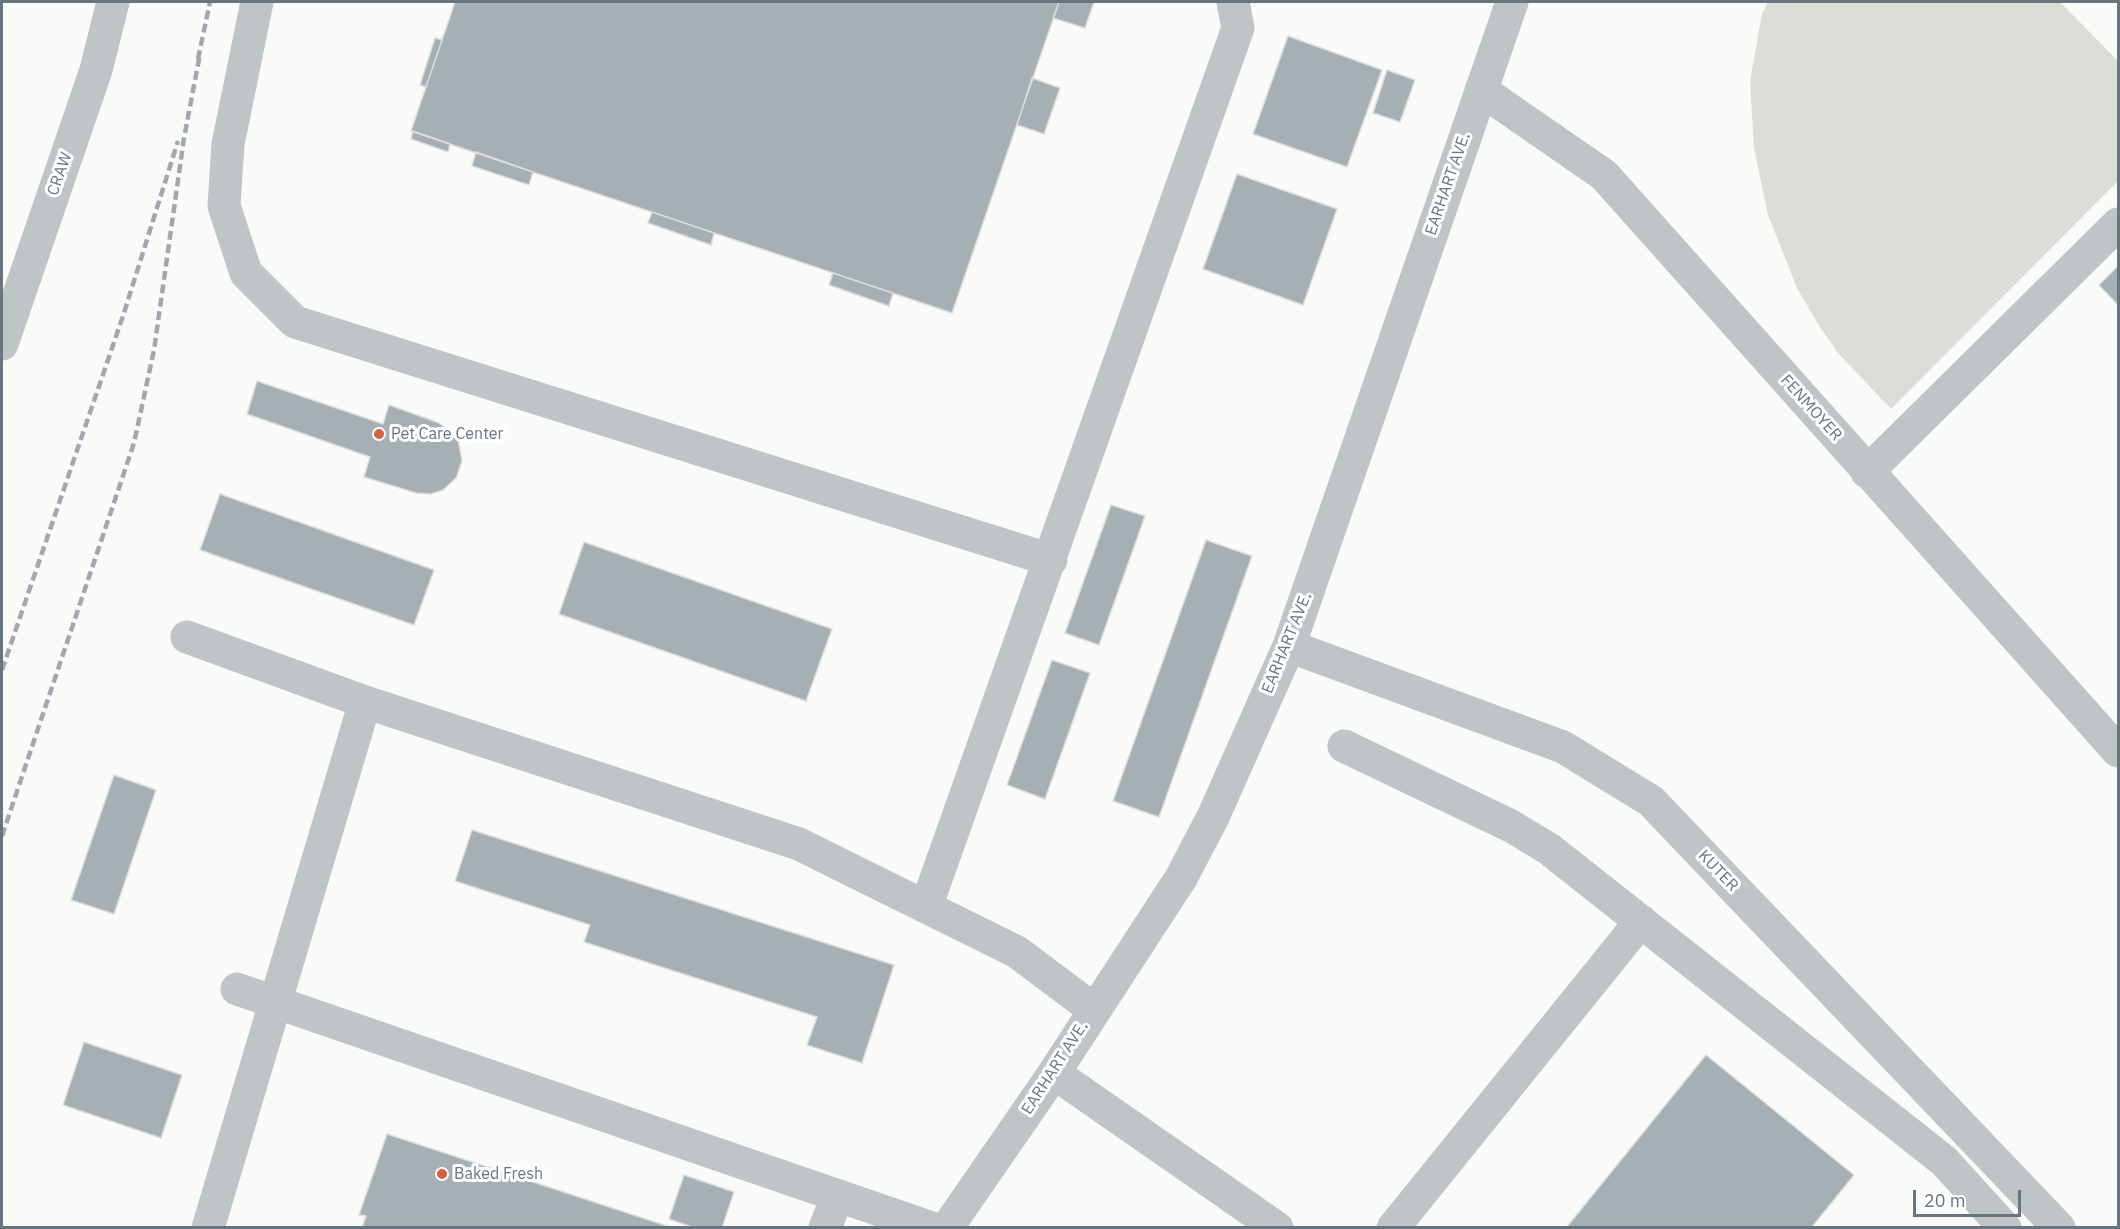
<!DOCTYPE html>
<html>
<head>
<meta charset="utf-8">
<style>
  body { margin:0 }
  #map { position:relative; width:2120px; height:1229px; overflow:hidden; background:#fafaf8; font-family:"IBM Plex Sans",sans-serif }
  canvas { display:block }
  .frame { position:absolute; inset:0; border:3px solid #667580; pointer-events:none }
  .scale { position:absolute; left:1913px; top:1190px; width:108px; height:27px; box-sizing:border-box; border:3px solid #667580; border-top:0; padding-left:8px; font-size:18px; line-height:21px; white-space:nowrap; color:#667580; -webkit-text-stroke:4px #fff; paint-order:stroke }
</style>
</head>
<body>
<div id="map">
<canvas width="2120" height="1229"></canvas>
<div class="frame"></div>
<div class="scale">20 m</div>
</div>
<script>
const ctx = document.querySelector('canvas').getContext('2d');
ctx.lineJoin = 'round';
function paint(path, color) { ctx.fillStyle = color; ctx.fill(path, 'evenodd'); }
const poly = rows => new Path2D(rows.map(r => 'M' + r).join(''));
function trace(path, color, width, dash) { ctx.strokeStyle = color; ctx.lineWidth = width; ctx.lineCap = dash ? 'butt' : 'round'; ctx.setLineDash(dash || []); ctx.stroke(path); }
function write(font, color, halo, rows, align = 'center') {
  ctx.font = font + ' "IBM Plex Sans",sans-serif'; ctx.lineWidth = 6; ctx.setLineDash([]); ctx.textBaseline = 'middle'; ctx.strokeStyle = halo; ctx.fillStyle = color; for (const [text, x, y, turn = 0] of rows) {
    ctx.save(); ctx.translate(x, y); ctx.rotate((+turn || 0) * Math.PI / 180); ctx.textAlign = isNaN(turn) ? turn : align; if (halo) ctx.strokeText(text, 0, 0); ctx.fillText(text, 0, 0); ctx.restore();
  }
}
paint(poly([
  [1768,2,2060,2,2118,61,2118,181,1891,409,1838,353,1818,324,1797,288,1768,215,1754,148,1750,81,1762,14]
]), '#daded7');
const building = poly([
  [455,2,1059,2,952,313,411,131,455,2],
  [1059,2,1094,2,1085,28,1053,18,1059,2],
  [1288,36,1382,70,1347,167,1253,134,1288,36],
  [435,38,442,40,426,87,420,85,435,38],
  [1387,70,1415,80,1400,122,1373,113,1387,70],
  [1032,78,1060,88,1044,134,1017,125,1032,78],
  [413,131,450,144,448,152,411,139,413,131],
  [476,152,533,172,529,185,472,166,476,152],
  [1237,174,1337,209,1303,305,1203,269,1237,174],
  [652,212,714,233,711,245,648,223,652,212],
  [2118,266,2118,305,2099,285,2118,266],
  [833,273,893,293,889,306,829,285,833,273],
  [257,381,383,424,389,405,439,423,458,439,462,461,456,478,443,490,431,494,416,493,364,477,370,457,247,414,257,381],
  [220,494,434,570,414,625,200,550,220,494],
  [1111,505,1145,516,1099,645,1065,633,1111,505],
  [1206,540,1252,556,1159,817,1113,801,1206,540],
  [584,542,832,629,806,701,559,614,584,542],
  [1052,660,1090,673,1045,799,1007,785,1052,660],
  [114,775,156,790,114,914,71,900,114,775],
  [472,830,894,965,862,1063,807,1045,817,1017,584,942,590,925,455,881,472,830],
  [84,1042,182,1075,161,1138,63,1105,84,1042],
  [1706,1055,1854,1175,1811,1228,1566,1228,1706,1055],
  [387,1134,673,1228,362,1228,366,1216,359,1215,387,1134],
  [684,1175,734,1192,722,1228,695,1228,669,1219,684,1175]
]);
paint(building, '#a6afb4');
trace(building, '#dcdcda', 1.5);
trace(poly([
  [257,2,228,144,224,206,246,273,295,322,1051,560],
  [1481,90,1604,175,2118,751],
  [2,344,96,70,113,2],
  [1867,472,2118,224],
  [187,637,365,702,799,844,926,907],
  [1289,646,1563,747,1651,801,2059,1228],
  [1344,746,1511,826,1549,849,1944,1161,2005,1228],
  [237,989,932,1228],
  [1093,1009,1017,952,926,907,1238,28,1233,2],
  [1054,1073,1277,1228],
  [208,1228,365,702],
  [825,1228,837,1197],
  [947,1228,1054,1073,1181,878,1213,817,1289,646,1512,2],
  [1393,1228,1641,921]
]), '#bfc4c7', 33);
trace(poly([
  [198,59,210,2],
  [2,670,123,316,178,141],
  [2,836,134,443,154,350,184,138,200,54]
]), '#a1a8ad', 4.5, [9, 4.5]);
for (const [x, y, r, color] of [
  [379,434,6,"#d5623d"],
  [442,1174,6,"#d5623d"]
]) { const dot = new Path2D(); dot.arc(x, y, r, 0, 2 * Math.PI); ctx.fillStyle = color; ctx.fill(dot); trace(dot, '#fff', 2); }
write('16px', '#667580', '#fff', [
  ["CRAW",60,174,-71],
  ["EARHART AVE.",1448,184,-71],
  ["FENMOYER",1811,408,48],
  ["EARHART AVE.",1287,643,-68],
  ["KUTER",1718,871,46],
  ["EARHART AVE.",1055,1068,-57]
]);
write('16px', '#667580', '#fff', [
  ["Pet Care Center",391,434],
  ["Baked Fresh",454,1174]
], 'left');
</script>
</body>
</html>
